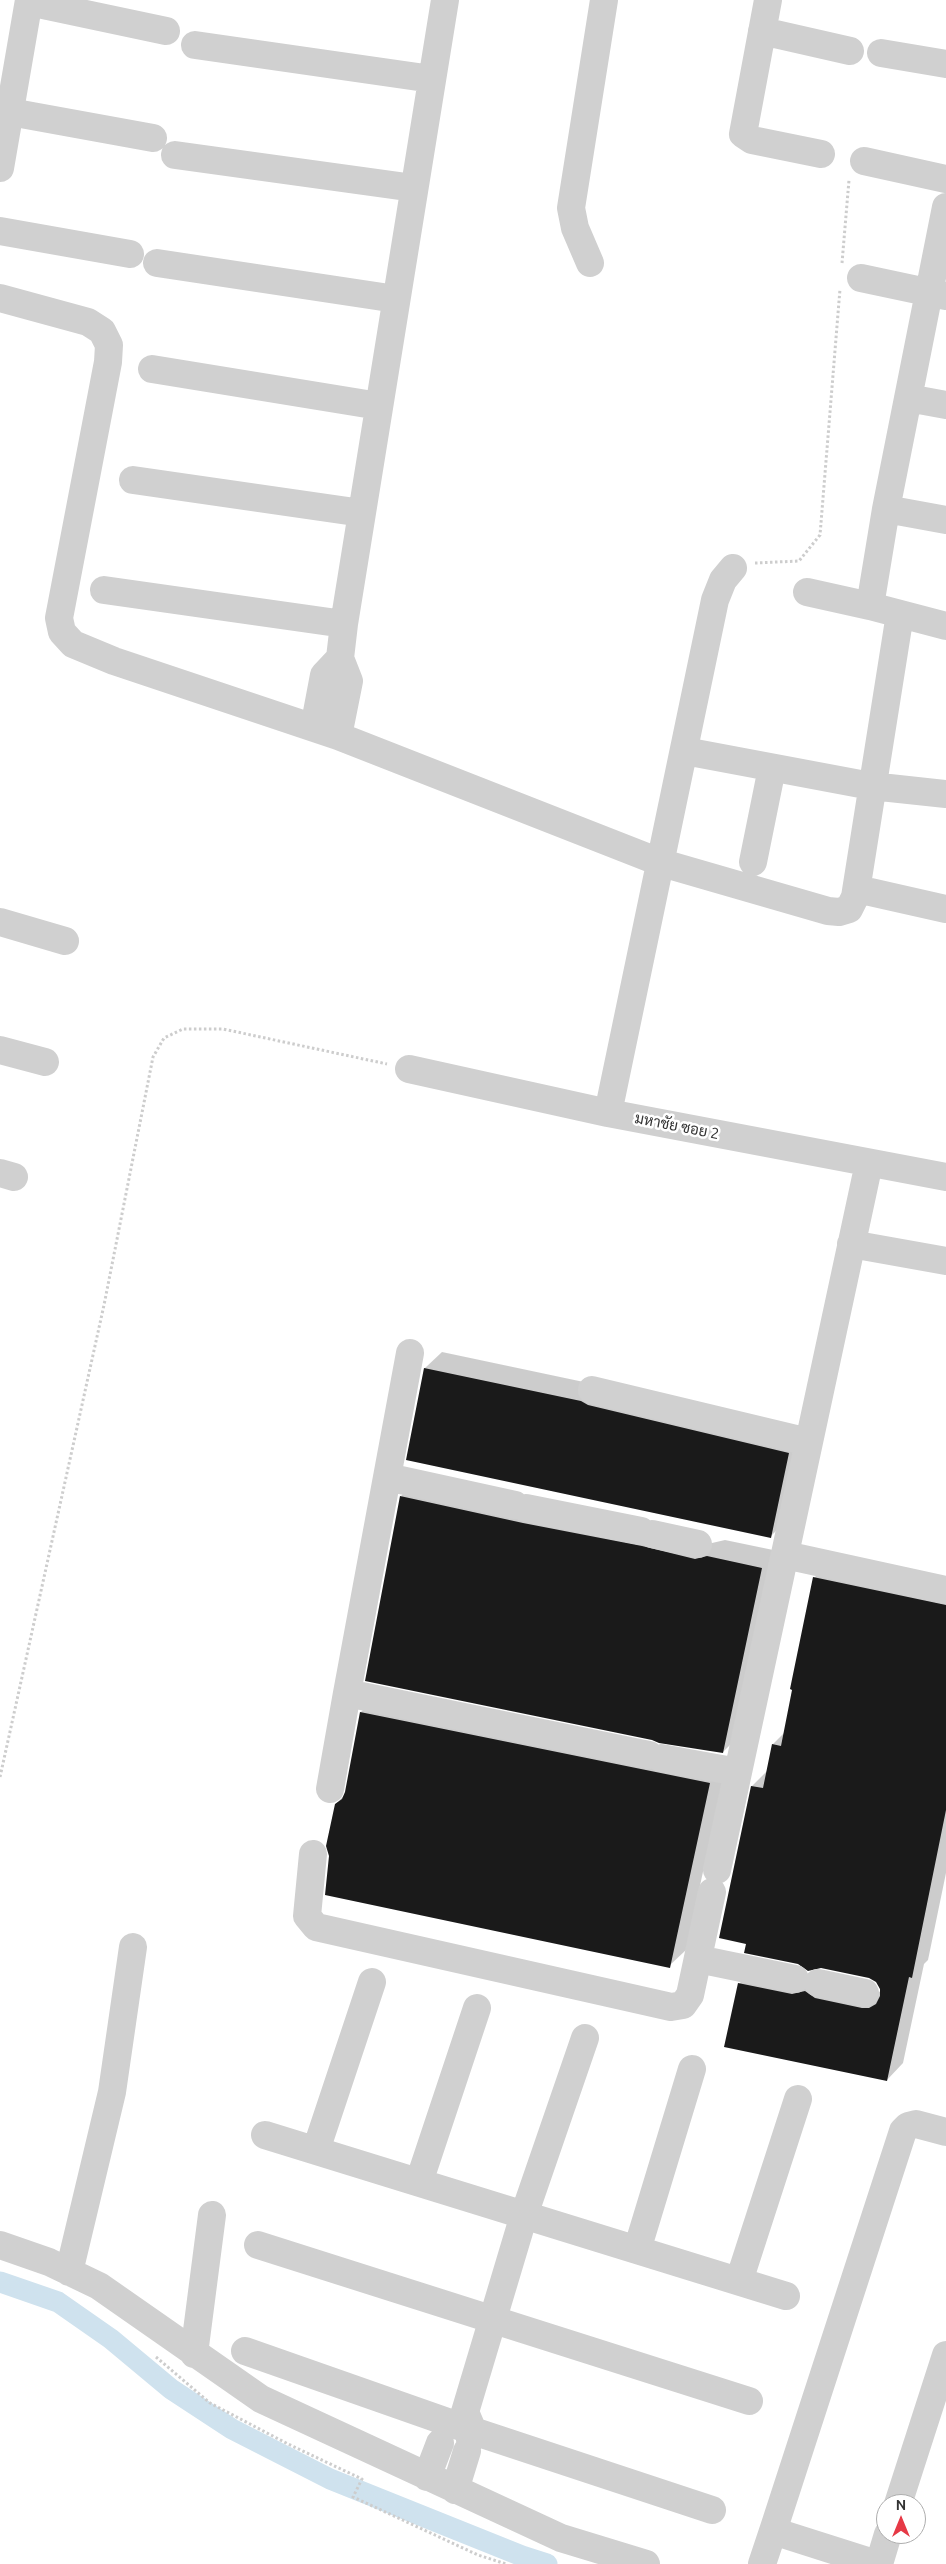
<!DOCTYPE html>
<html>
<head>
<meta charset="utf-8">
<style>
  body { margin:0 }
  #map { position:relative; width:946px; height:2564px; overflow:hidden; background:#fff; font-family:Ubuntu,sans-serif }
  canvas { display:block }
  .north { position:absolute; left:876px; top:2494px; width:50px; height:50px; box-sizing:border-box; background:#fff; border:1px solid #adadad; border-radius:50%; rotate:0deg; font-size:14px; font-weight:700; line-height:20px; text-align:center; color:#333 }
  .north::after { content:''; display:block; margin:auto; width:18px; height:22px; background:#e63946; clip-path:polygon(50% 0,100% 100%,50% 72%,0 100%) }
</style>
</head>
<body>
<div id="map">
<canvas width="946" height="2564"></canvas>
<div class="north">N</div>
</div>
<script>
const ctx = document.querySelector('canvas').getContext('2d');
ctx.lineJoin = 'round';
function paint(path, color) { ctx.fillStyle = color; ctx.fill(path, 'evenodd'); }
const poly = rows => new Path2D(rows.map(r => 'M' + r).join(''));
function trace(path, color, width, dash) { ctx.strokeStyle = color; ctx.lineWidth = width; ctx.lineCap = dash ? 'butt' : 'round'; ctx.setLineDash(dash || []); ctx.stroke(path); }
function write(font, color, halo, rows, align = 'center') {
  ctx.font = font + ' Ubuntu,Sarabun,sans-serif'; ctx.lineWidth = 5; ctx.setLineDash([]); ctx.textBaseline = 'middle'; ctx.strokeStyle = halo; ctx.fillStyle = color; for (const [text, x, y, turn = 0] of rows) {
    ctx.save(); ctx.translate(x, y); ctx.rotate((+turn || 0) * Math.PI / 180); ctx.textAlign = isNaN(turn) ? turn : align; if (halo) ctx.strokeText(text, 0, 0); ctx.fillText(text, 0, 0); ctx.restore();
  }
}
paint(poly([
  [442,1352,598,1385,805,1437,787,1520,771,1536,407,1459,425,1368],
  [418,1480,659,1530,712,1543,725,1540,778,1551,739,1736,723,1752,401,1496],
  [831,1561,946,1585,946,1873,928,1960,924,1964,903,2063,887,2080,739,1984,755,1967,881,1992,877,1981,869,1977,799,1963,747,1943,752,1786,767,1771,773,1744,785,1732,814,1578],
  [377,1696,726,1766,686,1950,669,1966,336,1804,347,1792,361,1712]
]), '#0003');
trace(poly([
  [0,2282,58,2302,111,2339,171,2389,232,2429,330,2479,522,2556,547,2564]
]), '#cfe2ee', 21);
paint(poly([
  [424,1368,581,1401,588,1405,789,1453,771,1538,406,1460],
  [400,1496,523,1523,642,1546,695,1559,707,1556,762,1568,723,1753,659,1743,652,1740,365,1681],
  [813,1577,946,1605,946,1810,912,1978,909,1977,887,2081,724,2047,738,1983,792,1994,805,1991,815,1998,862,2008,869,2008,876,2004,880,1996,880,1989,876,1982,869,1978,821,1968,808,1971,798,1964,744,1953,746,1944,719,1938,751,1786,763,1788,772,1744,781,1746,792,1690,790,1689],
  [360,1712,710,1783,670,1968,325,1895,329,1856,326,1846,335,1804,342,1799,345,1792]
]), '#1a1a1a');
trace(poly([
  [842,263,849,180],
  [755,563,799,561,820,535,840,289],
  [0,1777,104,1305,153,1057,164,1038,183,1029,223,1029,387,1064],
  [156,2357,210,2403,288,2444,362,2479,353,2497,478,2555,506,2564]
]), '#cdcdcd', 3, [2.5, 2.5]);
trace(poly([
  [768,0,743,134,752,140,821,154],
  [29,2,166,31],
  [762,31,850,51],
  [195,45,432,79],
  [881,53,946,64],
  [10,112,153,138],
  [175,155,414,188],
  [864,161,946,179],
  [0,168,29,0],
  [946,207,886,509,870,606,946,626],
  [0,231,130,254],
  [157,263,396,299],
  [590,263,575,228,571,208,604,0],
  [861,278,946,296],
  [0,298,88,322,102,331,109,345,108,362,59,618,62,632,73,644,114,661,338,736,662,863,828,911,839,912,849,909,855,897,900,614],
  [152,369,379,406],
  [908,398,946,405],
  [133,480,362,513],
  [886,509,946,520],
  [104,590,344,624],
  [807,592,870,606],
  [314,728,324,675,340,658],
  [338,736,349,681,340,658,344,624,445,0],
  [690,752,871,786,946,794],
  [753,862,772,768],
  [857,889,946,909],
  [0,922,65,941],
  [0,1050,45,1062],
  [409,1069,608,1113,946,1177],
  [608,1113,715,600,723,580,733,568],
  [0,1173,14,1177],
  [851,1244,946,1261],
  [410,1353,347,1693,649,1755],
  [592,1390,809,1442],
  [387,1477,515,1505],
  [526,1508,641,1531],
  [652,1534,698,1544],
  [785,1555,946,1590],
  [661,1758,738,1772],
  [330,1789,347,1693],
  [313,1854,307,1916,316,1927,671,2007,683,2005,690,1995,712,1892],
  [717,1870,869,1163],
  [698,1959,795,1979],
  [818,1983,865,1993],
  [265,2135,786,2296],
  [316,2150,372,1982],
  [419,2182,477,2008],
  [0,2245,49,2262,99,2286,261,2399,561,2538,646,2564],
  [258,2245,749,2401],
  [637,2250,692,2069],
  [69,2272,112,2092,133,1947],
  [739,2281,798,2099],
  [245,2351,473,2431,712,2510],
  [194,2354,212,2215],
  [470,2440,473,2431,465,2412,524,2215,585,2038],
  [427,2477,440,2443],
  [455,2490,467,2451],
  [898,2504,946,2355],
  [762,2564,773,2531],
  [877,2564,773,2531,903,2131,908,2126,916,2124,946,2132],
  [879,2564,888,2534]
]), '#d0d0d0', 28);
write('15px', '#333', '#fff', [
  ["มหาชัย ซอย 2",677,1126,11]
]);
</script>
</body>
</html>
